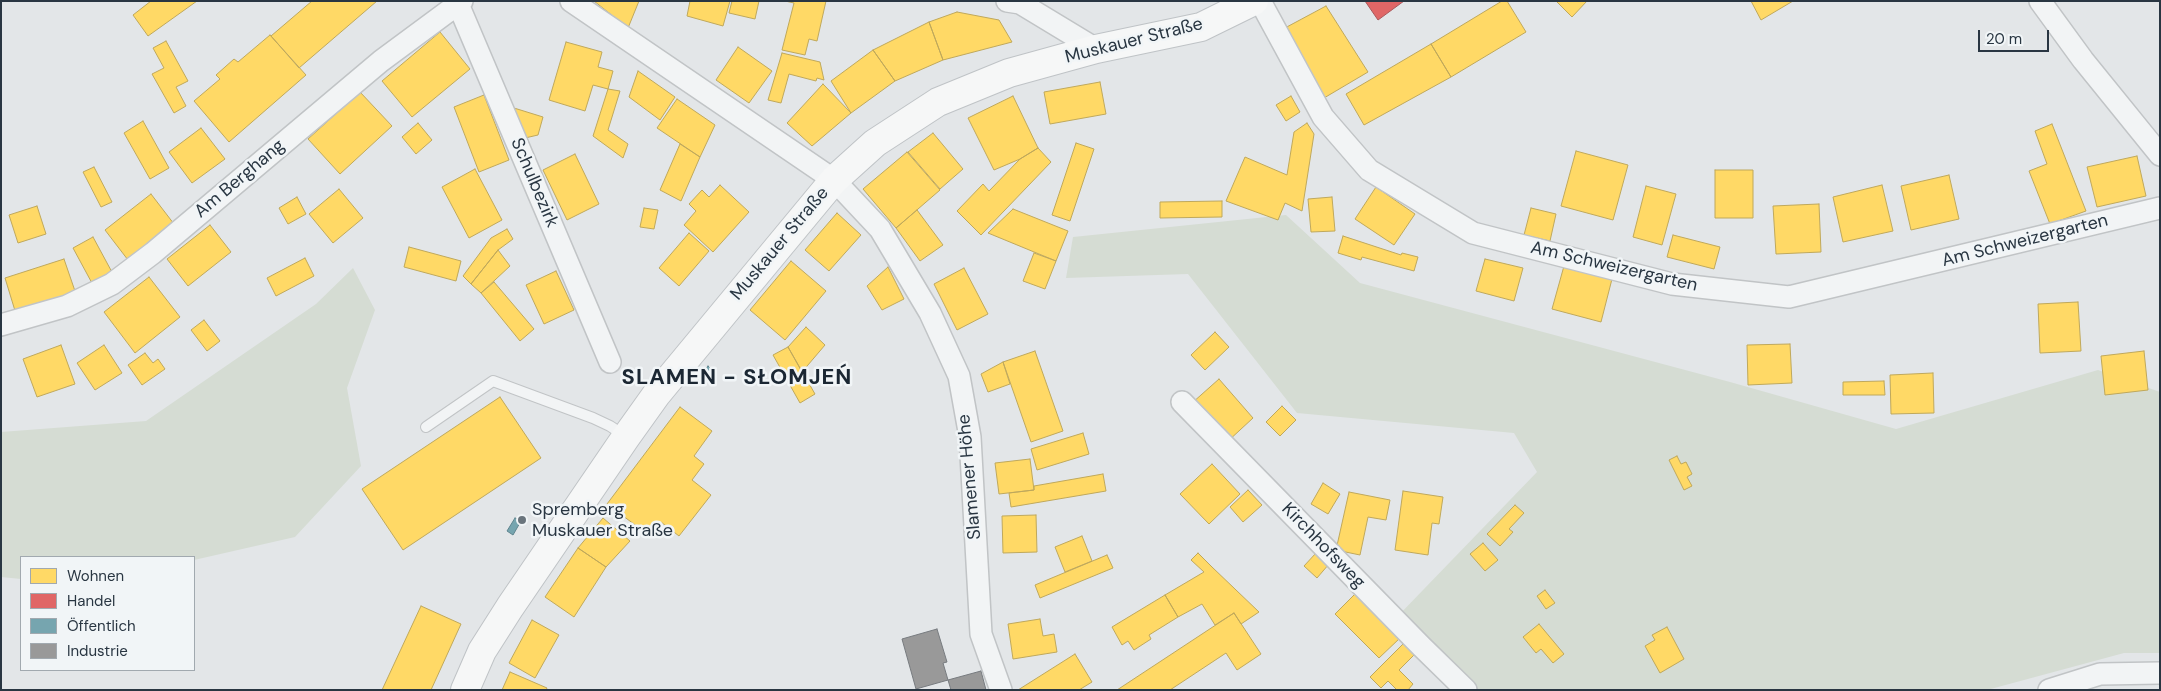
<!DOCTYPE html>
<html>
<head>
<meta charset="utf-8">
<style>
  body { margin:0 }
  #map { position:relative; width:2161px; height:691px; overflow:hidden; background:#e3e6e8; font-family:"DM Sans",sans-serif }
  canvas { display:block }
  .frame { position:absolute; inset:0; border:2px solid #293642; pointer-events:none }
  .legend { position:absolute; left:20px; top:556px; width:175px; height:115px; box-sizing:border-box; background:#f1f5f7; border:1px solid #a1a9af; margin:0; padding:6px 9px; list-style:none; font-size:15px; color:#293642 }
  .legend li { display:flex; align-items:center; gap:10px; height:25px }
  .legend b { width:25px; border:1px solid #a1a9af }
  .scale { position:absolute; left:1978px; top:30px; width:71px; height:22px; box-sizing:border-box; border:2px solid #293642; border-top:0; padding-left:6px; font-size:15px; line-height:18px; white-space:nowrap; color:#293642; -webkit-text-stroke:4px #f1f5f7; paint-order:stroke }
</style>
</head>
<body>
<div id="map">
<canvas width="2161" height="691"></canvas>
<div class="frame"></div>
<ul class="legend">
<li><b style="height:14px;background:#ffd966"></b>Wohnen</li>
<li><b style="height:14px;background:#e06666"></b>Handel</li>
<li><b style="height:14px;background:#76a5af"></b>Öffentlich</li>
<li><b style="height:14px;background:#999"></b>Industrie</li>
</ul>
<div class="scale">20 m</div>
</div>
<script>
const ctx = document.querySelector('canvas').getContext('2d');
ctx.lineJoin = 'round';
function paint(path, color) { ctx.fillStyle = color; ctx.fill(path, 'evenodd'); }
const poly = rows => new Path2D(rows.map(r => 'M' + r).join(''));
function trace(path, color, width, dash) { ctx.strokeStyle = color; ctx.lineWidth = width; ctx.lineCap = dash ? 'butt' : 'round'; ctx.setLineDash(dash || []); ctx.stroke(path); }
function write(font, color, halo, rows, align = 'center') {
  ctx.font = font + ' "DM Sans",sans-serif'; ctx.lineWidth = 5; ctx.setLineDash([]); ctx.textBaseline = 'middle'; ctx.strokeStyle = halo; ctx.fillStyle = color; for (const [text, x, y, turn = 0] of rows) {
    ctx.save(); ctx.translate(x, y); ctx.rotate((+turn || 0) * Math.PI / 180); ctx.textAlign = isNaN(turn) ? turn : align; if (halo) ctx.strokeText(text, 0, 0); ctx.fillText(text, 0, 0); ctx.restore();
  }
}
paint(poly([
  [1286,215,1360,283,1730,382,1896,429,2098,370,2160,392,2160,653,2124,653,1987,690,1466,690,1395,619,1537,472,1514,433,1297,413,1188,274,1066,278,1073,237],
  [353,268,375,310,347,388,361,466,295,537,194,560,194,557,21,557,21,579,1,577,1,432,146,421,316,304]
]), '#d5dcd3');
const homes = poly([
  [151,1,197,1,148,36,133,15,151,1],
  [312,1,377,1,299,68,271,36,312,1],
  [594,1,639,1,628,28,594,1],
  [690,1,730,1,723,26,687,16,690,1],
  [732,1,759,1,755,19,729,13,732,1],
  [785,1,826,1,817,41,809,39,805,55,782,50,794,3,785,1],
  [1502,1,1507,1,1526,32,1451,77,1431,44,1502,1],
  [1556,1,1587,1,1572,17,1556,1],
  [1751,1,1793,1,1761,20,1751,1],
  [1326,6,1368,72,1324,98,1283,29,1326,6],
  [957,12,999,20,1012,42,943,60,929,22,957,12],
  [929,22,943,60,895,81,873,50,929,22],
  [440,32,470,69,412,117,382,81,440,32],
  [270,35,306,75,229,142,194,101,220,79,216,75,234,59,238,62,270,35],
  [166,41,188,81,176,87,186,106,174,113,152,74,164,68,153,48,166,41],
  [566,42,602,52,598,67,613,71,608,89,593,85,585,111,549,100,566,42],
  [1431,44,1451,77,1364,125,1346,94,1431,44],
  [738,47,772,71,749,103,716,80,738,47],
  [873,50,895,81,851,113,831,81,873,50],
  [782,53,820,62,824,80,817,78,816,81,789,74,781,103,768,100,782,53],
  [638,71,675,97,660,120,629,97,638,71],
  [1100,82,1106,114,1050,124,1044,92,1100,82],
  [823,84,851,113,812,146,787,123,823,84],
  [608,89,620,91,608,130,628,144,623,158,593,136,608,89],
  [360,92,392,126,340,174,308,139,360,92],
  [484,95,509,160,479,172,454,107,484,95],
  [1013,96,1038,148,1020,159,994,170,968,118,1013,96],
  [1291,96,1300,112,1286,121,1276,105,1291,96],
  [677,99,715,125,700,157,657,128,677,99],
  [514,108,543,117,538,135,525,138,514,108],
  [143,121,169,168,150,179,124,133,143,121],
  [418,123,432,140,416,154,402,137,418,123],
  [1307,123,1314,134,1302,211,1285,203,1278,220,1226,201,1245,157,1287,175,1294,132,1307,123],
  [2052,124,2086,211,2050,224,2029,171,2047,164,2035,131,2052,124],
  [201,128,225,159,192,183,169,152,201,128],
  [933,133,963,169,940,189,908,152,933,133],
  [1076,143,1094,149,1070,221,1052,215,1076,143],
  [680,144,700,157,681,201,660,190,680,144],
  [1038,148,1051,162,981,235,957,211,983,184,989,191,1020,159,1038,148],
  [1576,151,1628,165,1613,220,1561,206,1576,151],
  [907,152,940,190,896,228,863,189,907,152],
  [575,154,599,204,567,220,543,170,575,154],
  [2137,156,2146,196,2097,207,2087,167,2137,156],
  [94,167,112,202,101,207,83,172,94,167],
  [475,169,502,220,469,238,442,187,475,169],
  [1715,170,1753,170,1753,218,1715,218,1715,170],
  [1949,175,1959,219,1911,230,1901,186,1949,175],
  [720,185,749,212,713,252,684,225,696,211,689,204,702,190,709,197,720,185],
  [1882,185,1893,231,1843,242,1833,197,1882,185],
  [1646,186,1676,194,1662,245,1633,237,1646,186],
  [1376,187,1415,214,1394,245,1355,219,1376,187],
  [339,189,363,218,333,243,309,214,339,189],
  [151,194,174,224,128,260,105,230,151,194],
  [297,197,306,214,288,224,279,208,297,197],
  [1332,197,1335,231,1311,232,1308,199,1332,197],
  [1222,201,1222,217,1160,218,1160,202,1222,201],
  [1819,204,1821,252,1776,254,1773,206,1819,204],
  [37,206,46,234,18,243,9,215,37,206],
  [644,208,658,210,654,229,640,227,644,208],
  [1531,208,1556,214,1550,241,1524,235,1531,208],
  [1013,209,1068,231,1056,261,988,233,1013,209],
  [917,210,943,245,920,261,896,228,917,210],
  [837,213,861,235,829,271,805,250,837,213],
  [210,225,231,252,188,286,167,259,210,225],
  [507,229,513,239,498,250,471,284,463,276,491,238,507,229],
  [689,233,709,251,679,286,659,268,689,233],
  [1673,235,1720,247,1714,269,1667,257,1673,235],
  [1343,236,1401,255,1402,253,1418,257,1414,271,1362,257,1361,260,1338,253,1343,236],
  [93,237,113,274,93,285,73,248,93,237],
  [409,247,461,261,456,281,404,267,409,247],
  [498,250,510,266,481,293,471,284,498,250],
  [1034,253,1056,261,1045,289,1023,281,1034,253],
  [305,258,314,276,276,296,267,278,305,258],
  [64,259,76,294,16,314,5,278,64,259],
  [1485,259,1523,268,1514,301,1476,291,1485,259],
  [791,261,826,291,785,340,750,310,791,261],
  [1564,266,1612,279,1601,322,1552,309,1564,266],
  [888,267,904,299,882,310,867,286,888,267],
  [964,268,988,314,957,330,934,284,964,268],
  [556,271,574,310,544,324,526,285,556,271],
  [149,277,180,317,135,353,104,312,149,277],
  [494,282,534,329,520,341,481,293,494,282],
  [2078,302,2081,351,2040,353,2038,304,2078,302],
  [204,320,220,341,207,351,191,330,204,320],
  [806,327,825,345,802,372,788,347,806,327],
  [1215,332,1229,347,1205,370,1191,355,1215,332],
  [1790,344,1792,383,1748,385,1747,345,1790,344],
  [61,345,75,384,37,397,23,359,61,345],
  [104,345,122,373,95,390,77,363,104,345],
  [788,347,815,394,800,403,773,355,788,347],
  [1035,351,1063,431,1031,442,1003,362,1035,351],
  [2144,351,2148,390,2105,395,2101,356,2144,351],
  [145,353,153,363,158,359,165,369,142,385,128,365,145,353],
  [1003,362,1010,384,988,392,981,374,1003,362],
  [1933,373,1934,413,1891,414,1890,375,1933,373],
  [1219,379,1253,418,1227,442,1192,403,1219,379],
  [1884,381,1885,395,1843,395,1843,382,1884,381],
  [500,397,541,458,403,550,362,489,500,397],
  [1282,406,1296,420,1280,436,1266,422,1282,406],
  [680,407,712,431,694,456,704,464,692,480,711,495,679,536,661,522,650,536,607,504,680,407],
  [1083,433,1089,454,1037,470,1031,449,1083,433],
  [1677,456,1681,464,1686,462,1692,474,1687,477,1692,486,1684,490,1669,460,1677,456],
  [1030,459,1034,490,999,494,995,463,1030,459],
  [1212,464,1240,494,1209,524,1180,494,1212,464],
  [1103,474,1106,491,1011,507,1009,493,1034,490,1034,486,1103,474],
  [1323,483,1340,494,1328,514,1311,504,1323,483],
  [1248,490,1262,505,1243,522,1230,507,1248,490],
  [1403,491,1443,497,1439,524,1432,523,1428,555,1395,550,1403,491],
  [1349,492,1390,500,1386,520,1368,517,1360,555,1336,550,1349,492],
  [1515,505,1524,513,1509,529,1513,532,1500,546,1487,534,1515,505],
  [1036,515,1037,552,1003,553,1002,516,1036,515],
  [603,518,630,541,606,567,578,548,603,518],
  [1082,536,1092,561,1065,572,1055,547,1082,536],
  [1483,543,1498,560,1485,571,1470,554,1483,543],
  [578,548,606,567,574,617,545,597,578,548],
  [1198,553,1212,567,1259,612,1241,624,1234,613,1215,625,1202,604,1178,617,1165,595,1204,572,1191,560,1198,553],
  [1316,553,1329,564,1317,578,1304,566,1316,553],
  [1107,555,1113,568,1040,598,1035,585,1107,555],
  [1545,590,1555,603,1546,609,1537,596,1545,590],
  [1356,593,1400,638,1379,658,1335,614,1356,593],
  [1165,595,1178,617,1149,635,1151,639,1134,650,1128,641,1122,645,1112,627,1165,595],
  [421,606,461,624,431,690,382,690,421,606],
  [1234,613,1261,654,1237,670,1226,653,1170,690,1117,690,1234,613],
  [1040,619,1043,636,1054,634,1057,652,1013,659,1008,624,1040,619],
  [532,620,559,635,535,678,509,663,532,620],
  [1539,624,1564,654,1553,663,1541,649,1536,653,1523,637,1539,624],
  [1667,627,1684,659,1660,673,1645,646,1655,640,1652,635,1667,627],
  [1407,640,1418,651,1399,670,1413,684,1408,690,1397,690,1388,681,1381,688,1370,677,1407,640],
  [1075,654,1092,682,1079,690,1018,690,1075,654],
  [510,672,547,688,546,690,502,690,510,672]
]);
paint(homes, '#ffd966');
trace(homes, '#bfa85b', 1);
const shops = poly([
  [1365,1,1404,1,1378,20,1365,1]
]);
paint(shops, '#e06666');
trace(shops, '#a9585b', 1);
const public = poly([
  [708,366,712,370,703,383,698,379,708,366],
  [515,518,521,521,513,535,507,531,515,518]
]);
paint(public, '#76a5af');
trace(public, '#5f848e', 1);
const industry = poly([
  [937,629,947,662,943,663,948,680,916,689,902,639,937,629],
  [981,671,986,690,951,690,948,680,981,671]
]);
paint(industry, '#999');
trace(industry, '#777b7f', 1);
const service = poly([
  [426,427,493,381,593,418,610,426,625,436]
]);
const minor = poly([
  [571,1,834,180,880,229,930,313,959,376,970,437,981,634,1001,690],
  [1007,1,1020,3,1096,49],
  [1260,1,1323,117,1369,170,1473,233,1672,284,1789,297,2160,208],
  [2040,1,2083,60,2160,155],
  [458,4,610,362],
  [1,325,67,306,112,284,153,253,381,61,462,1],
  [1182,402,1421,646,1466,690],
  [2049,690,2100,674,2160,673]
]);
const primary = poly([
  [465,690,482,651,510,607,626,437,656,395,834,180,875,143,938,102,1009,73,1096,49,1201,27,1254,1]
]);
trace(service, '#c1c4c6', 12);
trace(minor, '#c1c4c6', 24);
trace(primary, '#bfc3c6', 30);
trace(service, '#f2f4f5', 10);
trace(minor, '#f2f4f5', 21);
trace(primary, '#f6f7f7', 28);
for (const [x, y, r, color] of [
  [522,520,5,"#6a747c"]
]) { const dot = new Path2D(); dot.arc(x, y, r, 0, 2 * Math.PI); ctx.fillStyle = color; ctx.fill(dot); trace(dot, '#f1f5f7', 2); }
write('18px', '#293642', '#f1f5f7', [
  ["Muskauer Straße",1134,41,-14],
  ["Am Berghang",240,179,-40],
  ["Schulbezirk",534,183,67],
  ["Am Schweizergarten",2025,241,-14],
  ["Muskauer Straße",780,244,-50],
  ["Am Schweizergarten",1614,267,13],
  ["Slamener Höhe",970,477,-95],
  ["Kirchhofsweg",1323,546,46]
]);
write('18px', '#293642', '#f1f5f7', [
  ["Spremberg",532,510],
  ["Muskauer Straße",532,531]
], 'left');
ctx.letterSpacing = '1px';
write('bold 22px', '#1b2733', '#f1f5f7', [
  ["SLAMEN - SŁOMJEŃ",737,378]
]);
ctx.letterSpacing = '0px';
</script>
</body>
</html>
